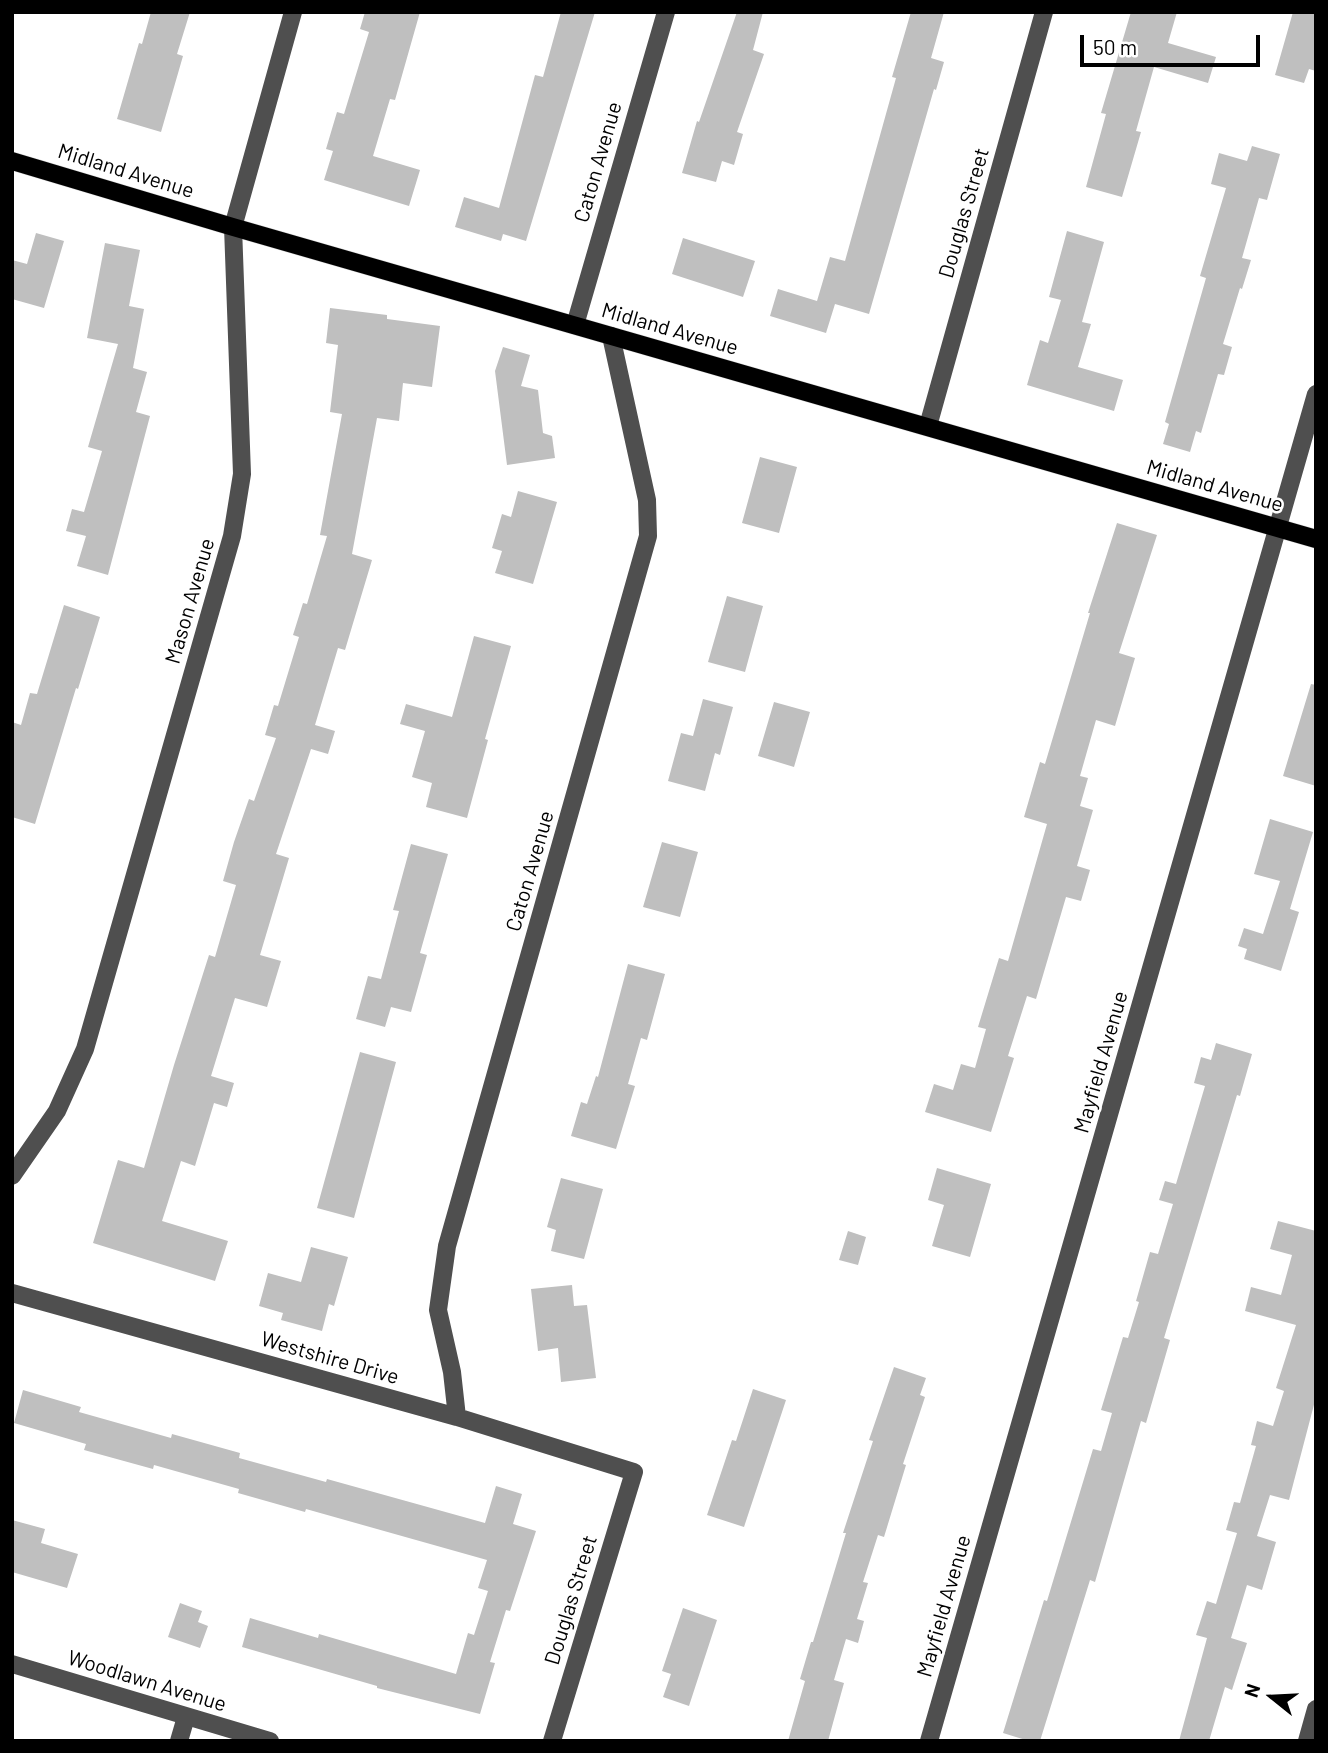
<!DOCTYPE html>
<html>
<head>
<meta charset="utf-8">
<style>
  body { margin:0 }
  #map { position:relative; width:1328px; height:1753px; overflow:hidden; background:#fff; font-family:Barlow,sans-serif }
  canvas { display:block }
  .frame { position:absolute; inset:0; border:14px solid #000; pointer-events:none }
  .north { position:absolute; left:1237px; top:1662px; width:70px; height:70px; -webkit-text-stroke:5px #fff; paint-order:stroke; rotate:288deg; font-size:19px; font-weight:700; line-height:28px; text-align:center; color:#000 }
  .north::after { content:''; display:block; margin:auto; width:24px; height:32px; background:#000; clip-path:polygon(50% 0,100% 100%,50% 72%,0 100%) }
  .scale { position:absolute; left:1080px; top:35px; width:180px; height:32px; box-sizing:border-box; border:4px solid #000; border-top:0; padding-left:9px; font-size:21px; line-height:24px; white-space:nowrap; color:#000; -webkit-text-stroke:5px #fff; paint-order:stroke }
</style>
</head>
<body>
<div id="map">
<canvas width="1328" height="1753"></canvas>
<div class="frame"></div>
<div class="north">N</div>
<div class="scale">50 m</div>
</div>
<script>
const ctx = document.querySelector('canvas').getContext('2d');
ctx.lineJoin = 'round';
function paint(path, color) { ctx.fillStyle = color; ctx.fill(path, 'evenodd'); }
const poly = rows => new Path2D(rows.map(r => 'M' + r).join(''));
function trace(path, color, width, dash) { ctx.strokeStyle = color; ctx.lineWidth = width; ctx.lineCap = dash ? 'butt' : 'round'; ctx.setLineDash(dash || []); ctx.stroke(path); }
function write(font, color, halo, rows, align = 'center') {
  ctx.font = font + ' Barlow,sans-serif'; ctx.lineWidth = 5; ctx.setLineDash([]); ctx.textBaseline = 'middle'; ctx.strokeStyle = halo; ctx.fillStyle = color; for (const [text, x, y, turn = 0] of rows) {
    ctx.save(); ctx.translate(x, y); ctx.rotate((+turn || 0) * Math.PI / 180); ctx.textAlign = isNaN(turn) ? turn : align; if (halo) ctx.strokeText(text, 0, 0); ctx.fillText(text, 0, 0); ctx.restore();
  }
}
paint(poly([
  [151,12,190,12,177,54,183,56,161,132,117,119,139,43,142,44],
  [365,12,420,12,395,100,390,99,373,156,420,170,409,206,324,180,333,151,326,149,337,112,344,114,369,32,360,29],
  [561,12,595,12,526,241,503,234,501,241,455,227,464,197,499,208,535,75,543,77],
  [737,12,763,12,753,50,764,54,737,132,743,134,734,165,722,161,716,182,682,173,697,121,699,122],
  [911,12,944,12,931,58,944,62,936,90,934,89,869,314,835,304,826,333,770,316,778,289,817,301,830,257,845,261,896,78,892,77],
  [1131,12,1177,12,1168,43,1216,57,1208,83,1154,67,1136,131,1141,132,1122,197,1086,187,1106,114,1101,113],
  [1293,12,1316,12,1316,71,1309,69,1304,83,1275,75],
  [1252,146,1280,154,1267,200,1259,198,1242,258,1251,260,1242,289,1240,288,1223,344,1232,347,1224,375,1218,374,1201,433,1196,431,1190,452,1163,444,1169,424,1165,422,1206,278,1200,276,1226,188,1211,184,1219,153,1247,161],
  [1067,231,1104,242,1082,322,1091,324,1078,367,1123,380,1114,411,1027,385,1040,340,1048,343,1061,300,1049,297],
  [36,233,64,241,44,308,12,299,12,260,27,264],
  [683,238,755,261,743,297,672,274],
  [105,243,140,250,129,306,144,309,133,368,147,372,136,412,150,416,108,575,77,566,86,536,66,531,72,509,84,512,102,451,88,447,118,344,87,338],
  [330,308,387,315,387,319,440,326,432,387,403,383,399,421,377,418,352,554,372,560,345,650,338,648,315,725,335,731,328,754,311,749,276,854,289,858,260,955,281,961,267,1007,235,998,211,1076,234,1083,227,1107,214,1103,195,1166,181,1161,162,1221,228,1241,215,1281,93,1243,118,1160,144,1168,174,1065,209,955,215,957,236,885,223,881,234,842,249,799,254,801,276,738,265,735,274,705,278,706,299,637,293,635,303,603,307,604,327,536,320,535,342,414,330,412,338,345,326,343],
  [503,347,530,355,521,386,538,390,543,433,552,436,555,458,507,465,495,371],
  [760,457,797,467,779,533,742,523],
  [518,491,557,502,533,584,495,573,502,551,492,548,502,514,511,517],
  [1117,523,1157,535,1119,653,1135,658,1115,726,1096,720,1080,776,1088,778,1080,806,1093,810,1077,866,1090,870,1081,901,1066,897,1036,999,1027,996,1008,1056,1014,1058,991,1132,925,1112,934,1084,953,1090,961,1064,975,1068,986,1029,978,1027,999,958,1008,961,1047,824,1024,817,1040,762,1045,764,1090,613,1088,613],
  [727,596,763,606,745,672,708,662],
  [64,605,100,617,78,689,76,688,35,824,12,817,12,722,21,725,30,693,37,694],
  [474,636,511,646,485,739,488,740,467,818,426,807,432,783,412,777,425,731,400,724,406,704,452,717],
  [1311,684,1316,685,1316,786,1283,776],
  [703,699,733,707,720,755,715,753,705,791,668,781,681,733,693,736],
  [774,702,810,712,794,767,758,756],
  [1270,819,1313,832,1290,909,1299,912,1281,971,1244,959,1247,949,1238,946,1244,928,1263,934,1280,881,1254,874],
  [662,842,698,852,680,917,643,907],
  [411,844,448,854,420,953,427,955,411,1012,391,1007,385,1027,356,1019,368,976,381,979,399,911,393,910],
  [628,964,665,974,647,1040,641,1038,628,1084,635,1086,616,1149,571,1136,581,1102,587,1104,596,1076,598,1077],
  [1216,1043,1252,1054,1240,1096,1237,1095,1164,1338,1170,1340,1146,1423,1141,1421,1095,1582,1090,1580,1040,1741,1029,1741,1003,1733,1044,1600,1047,1601,1093,1449,1101,1451,1112,1413,1101,1410,1123,1337,1128,1338,1139,1302,1136,1301,1150,1252,1158,1254,1173,1204,1159,1200,1165,1181,1176,1184,1205,1086,1194,1083,1201,1057,1211,1060],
  [360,1052,396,1062,354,1218,317,1208],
  [937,1168,991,1184,970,1257,932,1246,944,1205,928,1200],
  [561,1178,603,1189,584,1259,551,1251,556,1230,547,1227],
  [1278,1221,1316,1231,1316,1397,1289,1500,1270,1495,1257,1536,1276,1542,1262,1590,1247,1585,1231,1638,1247,1643,1232,1690,1225,1687,1209,1741,1179,1741,1207,1638,1196,1635,1207,1601,1216,1604,1237,1533,1226,1530,1234,1502,1240,1503,1256,1446,1251,1445,1257,1421,1273,1426,1284,1391,1276,1388,1296,1325,1245,1311,1251,1287,1281,1295,1292,1255,1270,1249],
  [848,1231,866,1237,858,1265,839,1260],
  [311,1247,348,1257,334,1306,329,1304,322,1331,281,1320,283,1313,259,1306,268,1273,301,1282],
  [572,1285,574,1306,587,1305,596,1378,561,1382,558,1348,538,1351,531,1289],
  [894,1367,926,1378,920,1395,925,1397,903,1464,906,1465,884,1537,878,1535,863,1582,868,1583,857,1619,864,1621,858,1643,846,1639,834,1680,844,1683,828,1741,788,1741,805,1681,800,1679,811,1642,813,1642,846,1533,843,1533,873,1441,869,1440],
  [753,1389,786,1400,744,1527,707,1515,732,1440,736,1441],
  [23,1390,81,1407,79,1412,171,1438,172,1434,240,1453,239,1458,326,1482,327,1479,485,1523,496,1486,522,1494,513,1524,536,1531,510,1611,506,1610,490,1662,495,1663,480,1714,377,1688,377,1686,242,1647,250,1618,318,1638,319,1634,456,1674,468,1633,474,1635,488,1591,478,1588,487,1560,306,1509,305,1512,238,1493,239,1489,154,1465,153,1469,84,1450,86,1444,14,1423],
  [12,1520,45,1529,41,1543,78,1554,67,1588,12,1572],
  [180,1603,202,1611,198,1622,208,1626,200,1648,168,1637],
  [683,1608,717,1620,689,1706,663,1697,671,1674,662,1671]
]), '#bfbfbf');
const major = poly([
  [12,161,233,227,1316,539]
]);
trace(major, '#dbdbdb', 19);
trace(poly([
  [575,325,666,12],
  [928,426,1044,12],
  [12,1176,57,1111,85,1049,232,536,242,474,233,227,293,12],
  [12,1293,457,1417,634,1472,552,1741],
  [457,1417,452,1372,438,1310,447,1246,648,536,647,500,611,336],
  [12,1664,270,1741],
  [179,1741,186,1717],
  [929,1741,1316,394],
  [1307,1741,1316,1709]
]), '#4f4f4f', 18);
trace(major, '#000', 18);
write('21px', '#000', '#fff', [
  ["Caton Avenue",598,162,-74],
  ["Midland Avenue",126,171,17],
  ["Douglas Street",964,213,-74],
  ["Midland Avenue",670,329,16],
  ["Midland Avenue",1215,486,16],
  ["Mason Avenue",190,601,-74],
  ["Caton Avenue",530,871,-74],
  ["Mayfield Avenue",1101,1062,-74],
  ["Westshire Drive",330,1358,16],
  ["Douglas Street",571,1600,-73],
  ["Mayfield Avenue",944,1606,-74],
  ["Woodlawn Avenue",147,1681,17]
]);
</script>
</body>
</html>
